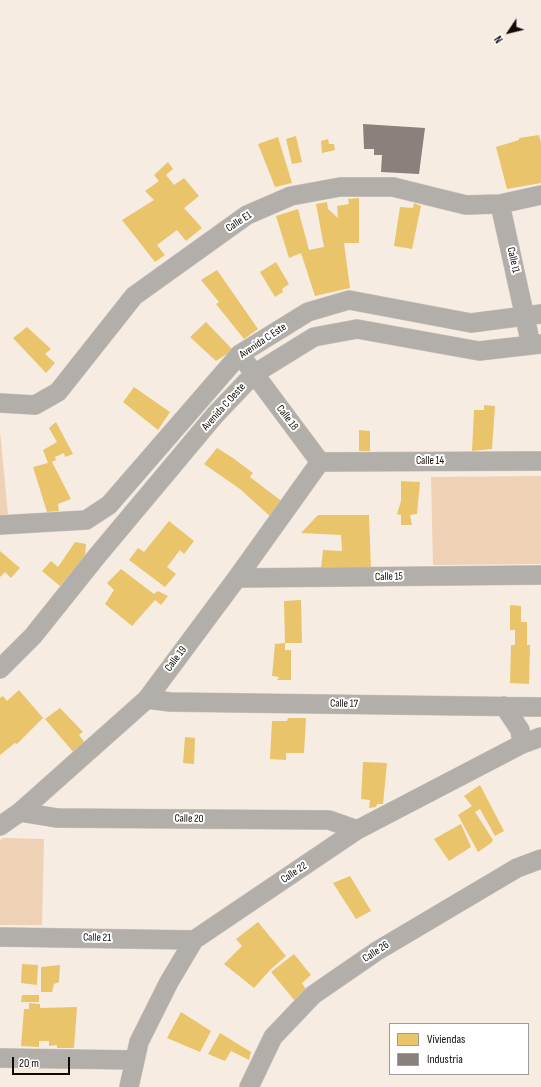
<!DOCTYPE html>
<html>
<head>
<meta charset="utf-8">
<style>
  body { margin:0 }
  #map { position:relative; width:541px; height:1087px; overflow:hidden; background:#f7ece2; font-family:"Sofia Sans Condensed",sans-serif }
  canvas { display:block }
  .legend { position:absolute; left:389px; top:1023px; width:140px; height:52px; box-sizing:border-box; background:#fff; border:1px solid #9f9d9b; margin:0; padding:5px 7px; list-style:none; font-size:12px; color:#100a05 }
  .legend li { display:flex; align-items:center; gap:8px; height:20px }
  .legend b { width:20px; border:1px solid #9f9d9b }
  .north { position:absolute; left:489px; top:12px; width:40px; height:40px; -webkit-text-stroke:3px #fff; paint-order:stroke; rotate:235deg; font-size:11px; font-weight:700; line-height:16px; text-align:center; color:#100a05 }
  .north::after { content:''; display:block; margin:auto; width:14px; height:18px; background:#100a05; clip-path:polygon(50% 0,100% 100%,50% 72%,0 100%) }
  .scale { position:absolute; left:12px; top:1057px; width:58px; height:18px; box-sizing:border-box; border:2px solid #100a05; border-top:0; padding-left:5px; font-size:12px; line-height:14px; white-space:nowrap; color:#100a05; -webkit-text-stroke:3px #fff; paint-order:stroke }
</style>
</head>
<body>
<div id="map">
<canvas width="541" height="1087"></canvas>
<ul class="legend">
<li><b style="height:11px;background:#e9c46a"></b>Viviendas</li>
<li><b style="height:11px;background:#8a817c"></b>Industria</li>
</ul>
<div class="north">N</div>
<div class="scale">20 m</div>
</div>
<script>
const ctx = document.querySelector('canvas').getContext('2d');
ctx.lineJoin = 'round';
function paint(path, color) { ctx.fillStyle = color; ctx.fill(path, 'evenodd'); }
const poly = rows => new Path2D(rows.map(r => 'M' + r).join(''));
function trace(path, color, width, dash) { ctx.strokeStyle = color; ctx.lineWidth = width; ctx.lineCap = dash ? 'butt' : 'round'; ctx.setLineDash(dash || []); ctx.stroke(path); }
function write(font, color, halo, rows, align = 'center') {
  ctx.font = font + ' "Sofia Sans Condensed",sans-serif'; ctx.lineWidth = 4; ctx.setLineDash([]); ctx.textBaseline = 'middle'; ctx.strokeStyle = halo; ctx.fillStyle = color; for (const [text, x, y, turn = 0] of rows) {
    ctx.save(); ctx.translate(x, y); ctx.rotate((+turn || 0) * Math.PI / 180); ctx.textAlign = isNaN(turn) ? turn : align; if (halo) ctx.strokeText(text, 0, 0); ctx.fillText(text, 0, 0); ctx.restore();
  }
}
paint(poly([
  [0,431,8,514,0,517],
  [541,476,541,564,433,565,431,477],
  [4,838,44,839,42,925,0,925,0,840]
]), '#efd1b5');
paint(poly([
  [539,135,541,143,541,183,507,189,496,147,519,140,519,138],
  [296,136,302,162,292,164,286,139],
  [278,137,292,183,275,187,258,144],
  [328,139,329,144,334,144,335,150,322,153,321,141],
  [168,162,173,169,166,175,174,185,184,178,199,196,184,208,202,228,186,241,177,230,157,245,165,255,155,262,122,220,154,200,145,191,159,181,154,175],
  [359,198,359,243,344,243,350,288,315,296,301,253,289,258,276,216,298,209,309,250,324,247,316,204,327,202,328,209,338,218,337,206,349,204,348,199],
  [414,203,421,206,412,249,394,246,400,207,413,208],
  [276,262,289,284,282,289,283,292,275,297,260,272],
  [217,270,258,329,244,339,216,304,219,302,201,280],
  [206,322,233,350,216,361,190,337],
  [27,327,51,349,45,354,55,363,46,373,13,338],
  [134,387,170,412,158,430,123,402],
  [484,405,495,406,492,449,472,451,474,410,484,410],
  [56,422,73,454,65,457,64,453,55,457,56,460,52,462,71,499,58,504,59,511,47,512,33,467,48,463,43,450,57,442,49,428],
  [359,430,370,431,370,451,359,451],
  [217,448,233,458,253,473,250,477,284,503,273,519,240,489,204,464],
  [401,481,420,482,417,514,410,515,412,525,401,525,401,515,397,514,401,501],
  [318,515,369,515,371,569,321,568,323,550,342,551,341,535,301,533],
  [169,521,194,541,184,554,180,550,167,567,176,574,165,587,129,560,138,548,144,552],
  [75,542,86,544,85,557,60,586,42,571,51,561,58,567],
  [0,551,20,568,11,578,5,572,0,577],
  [121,569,154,594,158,591,168,596,161,605,155,600,132,626,105,604,114,590,107,583],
  [301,600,302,643,285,643,284,601],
  [510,605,521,606,521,622,527,622,527,645,530,645,529,684,510,683,511,645,515,645,515,630,510,630],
  [285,643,285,650,291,650,291,680,277,680,279,677,272,676,275,644],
  [19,690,43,718,17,744,15,743,0,755,0,698,3,696,7,701],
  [60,708,83,732,79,735,86,744,75,754,45,719],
  [288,718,306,718,304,753,286,753,286,760,270,759,272,721,287,721],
  [185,737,195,738,194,764,183,763],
  [363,762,387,763,383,804,377,804,376,807,369,808,370,800,361,799],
  [480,785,504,831,495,836,480,809,475,812,493,840,491,843,478,852,458,815,472,806,464,796],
  [461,824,471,847,449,861,434,839],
  [350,876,371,911,356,919,333,883],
  [258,922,286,956,271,969,254,988,224,964,242,946,236,939],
  [294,954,311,975,302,983,307,991,295,1001,271,972],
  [22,964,38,965,37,985,21,983],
  [60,965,59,982,54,984,52,992,41,992,41,967],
  [22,995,39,995,39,1002,21,1002],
  [29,1003,40,1004,40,1008,77,1007,74,1048,57,1048,57,1045,49,1046,49,1041,39,1041,39,1047,21,1046,24,1009,29,1009],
  [181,1012,211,1031,200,1052,167,1038],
  [220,1033,251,1052,249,1060,231,1051,225,1061,208,1054]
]), '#e9c46a');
paint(poly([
  [363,124,425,128,419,174,381,172,382,155,374,155,374,149,364,149]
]), '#8a817c');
const minor = poly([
  [500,204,531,345],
  [247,364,320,462],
  [0,403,35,405,58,392,134,296,247,215,291,196,340,187,393,187,466,205,500,204,541,195],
  [320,462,541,461],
  [0,525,86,520,109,505,240,354,308,312,349,300,471,323,541,314],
  [237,578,541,575],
  [0,669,33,636,97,556,215,415,254,374,314,337,357,329,479,351,541,344],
  [147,699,170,702,541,707],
  [504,706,520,730,522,744],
  [20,812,57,818,329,820,357,830],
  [0,826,20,812,147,699,237,578,320,462],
  [0,937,194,940],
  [0,1058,135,1060],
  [129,1087,139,1042,169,982,194,940,357,830,522,744,541,737],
  [249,1087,273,1037,313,995,377,951,517,868,541,859]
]);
trace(minor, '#d0c8c0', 20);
trace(minor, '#b2afaa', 19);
write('11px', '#100a05', '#fff', [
  ["Calle E1",239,222,-33],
  ["Calle I1",513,260,77],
  ["Avenida C Este",263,341,-34],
  ["Avenida C Oeste",224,407,-48],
  ["Calle 18",287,418,53],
  ["Calle 14",430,461],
  ["Calle 15",389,577,-1],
  ["Calle 19",176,659,-53],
  ["Calle 17",344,704,1],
  ["Calle 20",189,819,1],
  ["Calle 22",294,873,-34],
  ["Calle 21",97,938,1],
  ["Calle 26",376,952,-33]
]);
</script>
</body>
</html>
